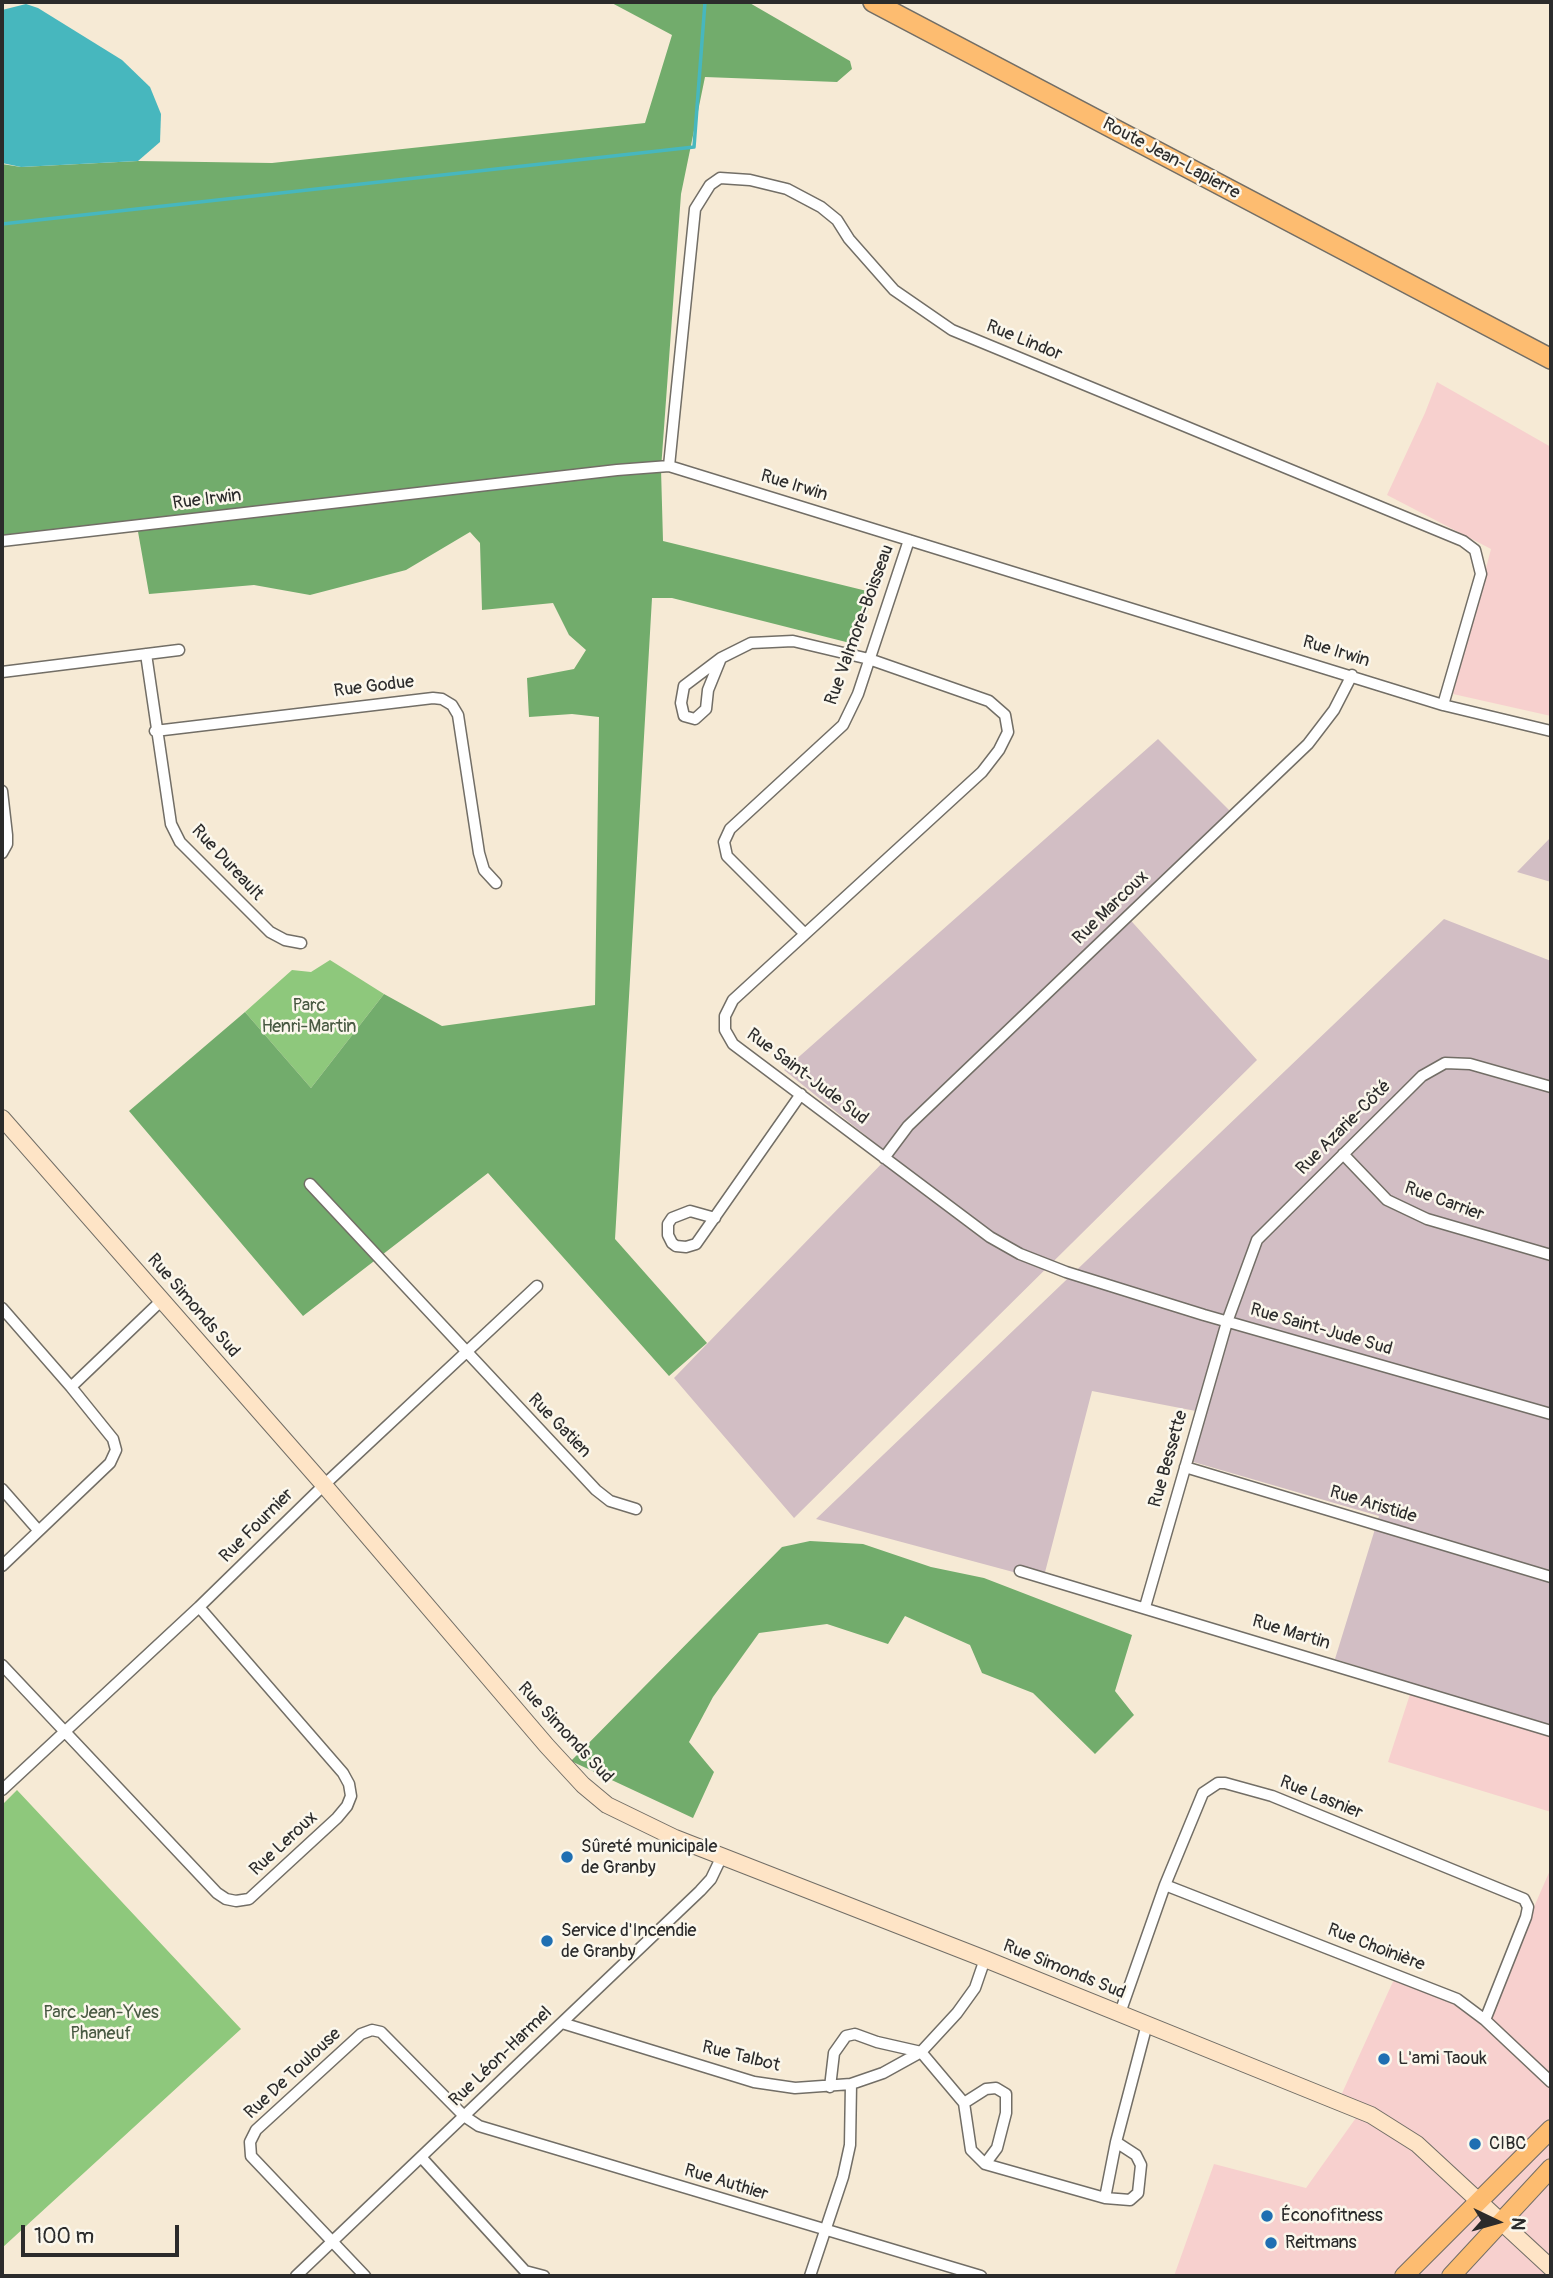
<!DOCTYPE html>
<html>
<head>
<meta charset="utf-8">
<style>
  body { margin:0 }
  #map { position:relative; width:1553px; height:2278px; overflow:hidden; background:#f6ead5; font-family:Pangolin,sans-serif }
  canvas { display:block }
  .frame { position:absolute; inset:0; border:4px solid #2b2b2b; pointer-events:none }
  .north { position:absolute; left:1462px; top:2187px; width:70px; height:70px; -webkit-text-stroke:5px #fbf7ec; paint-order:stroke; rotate:95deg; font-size:19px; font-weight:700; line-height:28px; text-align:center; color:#2b2b2b }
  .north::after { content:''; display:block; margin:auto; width:24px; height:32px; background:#2b2b2b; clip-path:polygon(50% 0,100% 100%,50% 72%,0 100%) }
  .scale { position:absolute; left:21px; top:2225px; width:158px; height:32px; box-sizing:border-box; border:4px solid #2b2b2b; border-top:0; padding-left:9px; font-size:21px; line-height:24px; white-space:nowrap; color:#2b2b2b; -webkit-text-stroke:5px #fbf7ec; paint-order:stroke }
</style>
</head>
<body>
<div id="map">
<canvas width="1553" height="2278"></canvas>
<div class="frame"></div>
<div class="north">N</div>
<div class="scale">100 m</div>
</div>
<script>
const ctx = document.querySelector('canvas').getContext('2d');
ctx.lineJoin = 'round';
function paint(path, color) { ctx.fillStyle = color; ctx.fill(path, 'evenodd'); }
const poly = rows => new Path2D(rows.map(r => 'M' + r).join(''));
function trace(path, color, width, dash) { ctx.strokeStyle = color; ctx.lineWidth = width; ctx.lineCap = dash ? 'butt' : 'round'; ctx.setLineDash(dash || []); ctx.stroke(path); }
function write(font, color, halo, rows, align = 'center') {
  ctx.font = font + ' Pangolin,sans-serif'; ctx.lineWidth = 5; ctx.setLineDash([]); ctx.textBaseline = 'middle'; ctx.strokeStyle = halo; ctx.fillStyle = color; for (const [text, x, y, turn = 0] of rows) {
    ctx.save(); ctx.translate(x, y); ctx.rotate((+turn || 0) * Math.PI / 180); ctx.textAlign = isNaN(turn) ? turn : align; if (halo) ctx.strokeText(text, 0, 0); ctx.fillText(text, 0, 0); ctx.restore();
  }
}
paint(poly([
  [1437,382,1551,447,1551,716,1453,694,1491,549,1387,495,1425,413],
  [1413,1685,1551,1728,1551,1812,1388,1762],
  [1551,1868,1551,2276,1174,2276,1214,2164,1306,2188,1358,2115,1338,2102,1396,1975,1457,1999,1485,2019]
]), '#f7d0ce');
paint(poly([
  [1158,739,1230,811,1124,913,1257,1060,794,1518,674,1378,890,1155,784,1070],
  [1551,837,1551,882,1517,872],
  [1444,919,1551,961,1551,1727,1335,1659,1379,1516,1190,1461,1201,1412,1092,1391,1043,1580,816,1519]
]), '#d2bec4');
paint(poly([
  [330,960,384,994,311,1088,245,1012,292,970,311,972],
  [17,1790,241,2029,2,2248,2,1805]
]), '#8ec87c');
paint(poly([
  [610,2,748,2,850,61,852,69,837,82,705,77,681,194,661,469,663,541,875,593,854,644,672,598,652,598,615,1239,707,1343,669,1376,488,1173,303,1316,129,1111,245,1012,311,1088,384,994,442,1026,595,1005,599,717,572,714,529,717,527,678,574,669,586,650,569,635,553,603,482,610,480,543,470,532,406,570,310,595,254,585,149,594,137,526,2,541,2,164,21,167,138,161,272,163,645,123,672,35],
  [810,1541,863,1544,931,1567,984,1578,1132,1635,1115,1691,1134,1715,1095,1754,1033,1693,982,1673,970,1645,905,1616,888,1644,827,1624,759,1633,713,1697,689,1742,714,1772,693,1818,571,1761,782,1547]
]), '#72ac6c');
paint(poly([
  [26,4,38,8,122,60,150,87,161,114,160,142,138,161,21,167,2,163,2,10]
]), '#47b7be');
trace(poly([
  [2,224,694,147,705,2]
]), '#47b7be', 3.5);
const street = poly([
  [669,466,695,209,710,185,720,178,750,180,787,189,821,207,837,220,849,239,894,290,952,330,1463,541,1475,550,1481,574,1443,705],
  [2,541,617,470,669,466,1443,705,1551,731],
  [146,654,171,824,180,842,270,932,285,940,301,943],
  [721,658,708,690,706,709,695,719,684,716,681,703,684,686,721,658,751,643,793,641,869,659,989,701,1005,715,1008,732,999,750,982,772,733,1000,725,1016,725,1030,733,1044,990,1237,1020,1254,1066,1272,1204,1315,1551,1414],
  [2,672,179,650],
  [155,731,433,698,442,699,452,705,458,715,479,853,484,870,496,883],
  [2,791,7,835,7,844,2,853],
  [804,933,727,856,724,842,730,829,843,725,858,694,909,540],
  [1343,1154,1387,1200,1427,1219,1551,1255],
  [884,1158,908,1126,1308,744,1334,710,1352,675],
  [310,1184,596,1490,610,1501,636,1509],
  [715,1218,690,1211,672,1218,668,1224,668,1235,672,1243,676,1246,686,1247,696,1244,801,1094],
  [2,1308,71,1387,113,1439,116,1450,110,1463,2,1566],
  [71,1387,162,1300],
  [1185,1467,1551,1577],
  [2,1489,38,1530],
  [1020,1571,1551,1731],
  [1145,1607,1227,1322,1257,1240,1422,1076,1445,1063,1470,1064,1551,1087],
  [2,1665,217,1893,226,1899,236,1901,249,1899,337,1818,347,1806,351,1796,349,1784,343,1773,199,1607],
  [2,1790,199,1607,324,1485,537,1286],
  [1165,1885,1457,1999,1485,2020,1551,2082],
  [1120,2013,1165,1885,1203,1793,1218,1783,1225,1783,1272,1796,1524,1899,1528,1907,1526,1917,1485,2020],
  [562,2023,754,2082,795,2088,851,2084,883,2073,921,2052,957,2013,975,1988,985,1959],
  [830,2087,834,2053,846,2036,855,2034,877,2042,921,2052,964,2103,971,2150,985,2164,1105,2198,1116,2142,1147,2024],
  [964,2103,986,2089,996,2088,1006,2094,1006,2113,997,2148,985,2164],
  [421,2157,525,2271,544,2276],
  [1105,2198,1130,2200,1138,2193,1141,2165,1136,2155,1116,2142],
  [296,2276,700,1891,711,1879,722,1856],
  [365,2276,251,2156,250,2142,256,2130,361,2034,372,2030,381,2032,464,2116,479,2126,981,2276],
  [810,2276,843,2177,850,2145,851,2084]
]);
const secondary = poly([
  [2,1118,324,1485,547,1746,583,1785,607,1805,675,1838,985,1959,1371,2115,1417,2144,1551,2268]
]);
const primary = poly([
  [1404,2276,1551,2129],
  [1451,2276,1551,2168]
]);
const highway = poly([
  [873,2,1551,359]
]);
trace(street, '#726e66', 13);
trace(secondary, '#726e66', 18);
trace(primary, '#726e66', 20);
trace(highway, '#726e66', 22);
trace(street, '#fff', 10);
trace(secondary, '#fee4c6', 16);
trace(primary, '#fdbc70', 18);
trace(highway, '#fdbc70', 19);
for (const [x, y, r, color] of [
  [567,1857,7,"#1f6fb2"],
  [547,1941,7,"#1f6fb2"],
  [1384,2059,7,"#1f6fb2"],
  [1475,2144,7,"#1f6fb2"],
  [1267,2216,7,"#1f6fb2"],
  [1271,2243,7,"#1f6fb2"]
]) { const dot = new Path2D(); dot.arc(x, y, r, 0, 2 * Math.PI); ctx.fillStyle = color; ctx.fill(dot); trace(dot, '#fbf7ec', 2.5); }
write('18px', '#2b2b2b', '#fbf7ec', [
  ["Route Jean-Lapierre",1171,159,28],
  ["Rue Lindor",1024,341,22],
  ["Rue Irwin",794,486,17],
  ["Rue Irwin",207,500,-7],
  ["Rue Valmore-Boisseau",860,625,-70],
  ["Rue Irwin",1336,652,17],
  ["Rue Godue",374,687,-7],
  ["Rue Dureault",227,863,47],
  ["Rue Marcoux",1111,908,-44],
  ["Rue Saint-Jude Sud",807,1077,37],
  ["Rue Azarie-Côté",1344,1128,-45],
  ["Rue Carrier",1444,1202,20],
  ["Rue Simonds Sud",193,1306,49],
  ["Rue Saint-Jude Sud",1321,1330,16],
  ["Rue Gatien",559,1426,46],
  ["Rue Bessette",1169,1459,-74],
  ["Rue Aristide",1373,1505,17],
  ["Rue Fournier",257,1526,-45],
  ["Rue Martin",1291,1633,17],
  ["Rue Simonds Sud",565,1733,47],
  ["Rue Lasnier",1321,1798,22],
  ["Rue Leroux",284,1844,-43],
  ["Rue Choinière",1376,1948,21],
  ["Rue Simonds Sud",1064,1970,22],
  ["Rue Léon-Harmel",501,2057,-44],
  ["Rue Talbot",741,2057,14],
  ["Rue De Toulouse",293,2074,-43],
  ["Rue Authier",726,2183,17]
]);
write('18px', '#495a43', '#fbf7ec', [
  ["Parc",309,1006],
  ["Henri-Martin",309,1027],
  ["Parc Jean-Yves",101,2013],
  ["Phaneuf",101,2034]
]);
write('18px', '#2b2b2b', '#fbf7ec', [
  ["Sûreté municipale",581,1847],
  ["de Granby",581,1868],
  ["Service d'Incendie",561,1931],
  ["de Granby",561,1952],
  ["L'ami Taouk",1398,2059],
  ["CIBC",1489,2144],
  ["Éconofitness",1281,2216],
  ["Reitmans",1285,2243]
], 'left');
</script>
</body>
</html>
